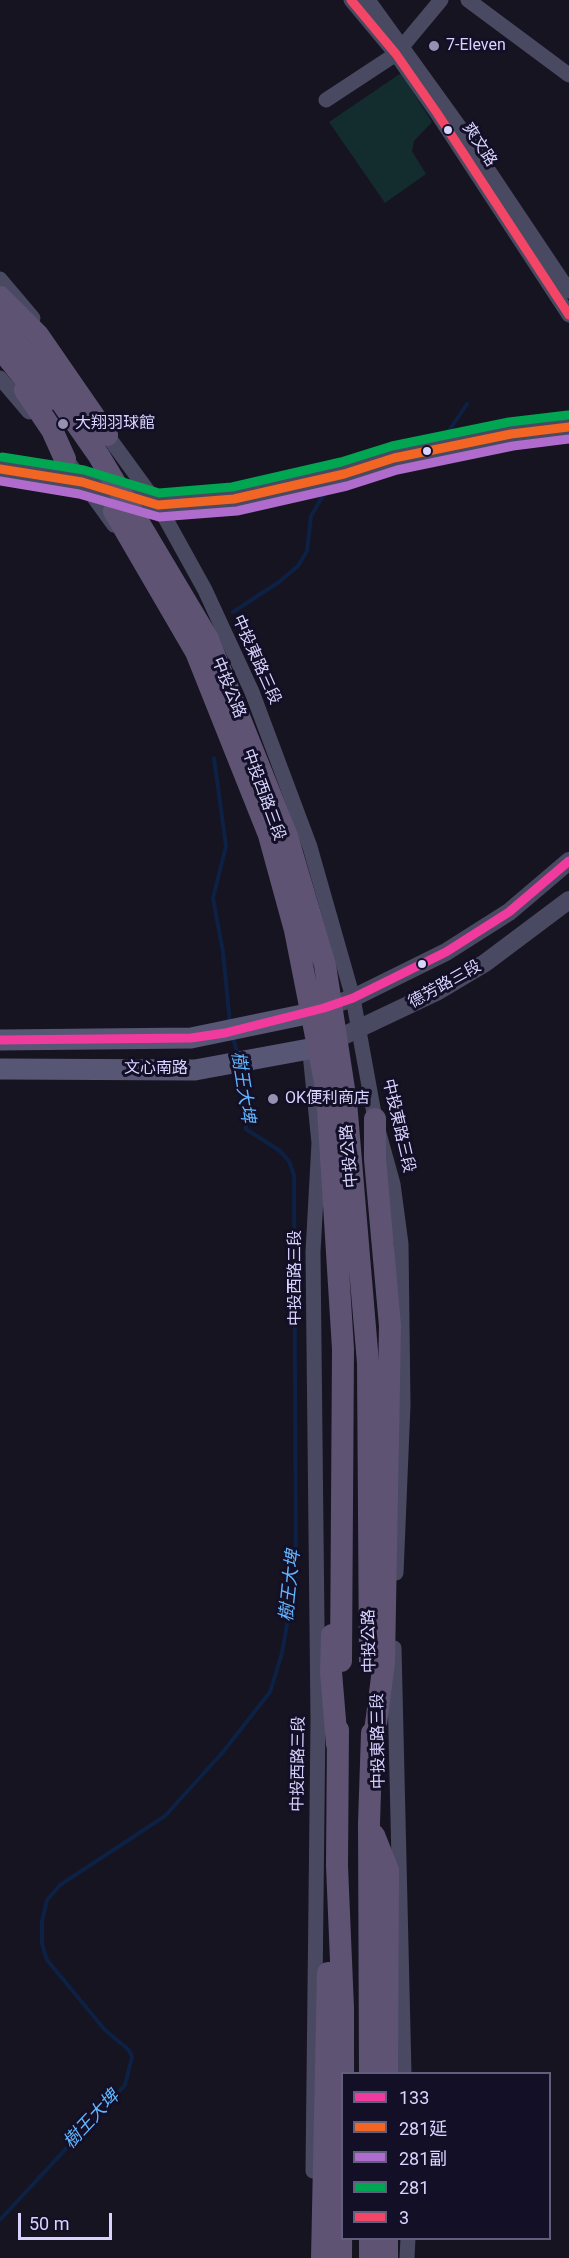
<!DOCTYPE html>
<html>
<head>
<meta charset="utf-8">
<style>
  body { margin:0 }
  #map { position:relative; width:569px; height:2258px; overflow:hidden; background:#161421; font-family:Roboto,"Noto Sans TC",sans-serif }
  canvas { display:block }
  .legend { position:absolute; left:341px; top:2072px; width:210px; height:168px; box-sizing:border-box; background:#130f26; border:2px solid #625e7d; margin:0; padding:8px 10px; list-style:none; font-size:18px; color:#d9d4ff }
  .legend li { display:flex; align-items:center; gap:12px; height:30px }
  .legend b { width:30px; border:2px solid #625e7d }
  .scale { position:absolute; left:18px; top:2213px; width:94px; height:27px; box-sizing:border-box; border:3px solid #d9d4ff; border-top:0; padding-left:8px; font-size:18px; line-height:21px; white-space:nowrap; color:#d9d4ff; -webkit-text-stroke:4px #130f26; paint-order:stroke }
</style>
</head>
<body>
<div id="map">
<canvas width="569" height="2258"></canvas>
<ul class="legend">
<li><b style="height:8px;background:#f13a9d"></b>133</li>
<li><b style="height:8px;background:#f26522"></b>281延</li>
<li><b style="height:8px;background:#b06ccc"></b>281副</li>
<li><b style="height:8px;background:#00a651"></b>281</li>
<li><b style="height:8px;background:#f34667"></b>3</li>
</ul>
<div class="scale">50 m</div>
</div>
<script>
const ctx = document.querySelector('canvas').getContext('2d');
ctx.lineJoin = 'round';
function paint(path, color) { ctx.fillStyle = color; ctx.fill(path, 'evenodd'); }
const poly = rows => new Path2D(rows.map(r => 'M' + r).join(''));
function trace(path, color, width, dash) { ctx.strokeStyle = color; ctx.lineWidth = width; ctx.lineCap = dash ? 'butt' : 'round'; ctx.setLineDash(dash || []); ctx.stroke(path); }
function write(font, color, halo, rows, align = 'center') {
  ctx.font = font + ' Roboto,"Noto Sans TC",sans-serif'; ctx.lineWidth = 6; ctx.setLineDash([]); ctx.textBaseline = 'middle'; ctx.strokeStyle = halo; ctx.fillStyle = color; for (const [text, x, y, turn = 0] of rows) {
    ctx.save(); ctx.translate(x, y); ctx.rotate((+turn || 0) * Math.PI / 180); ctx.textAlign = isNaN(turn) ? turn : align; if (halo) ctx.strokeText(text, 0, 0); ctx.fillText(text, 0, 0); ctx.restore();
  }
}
paint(poly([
  [401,73,432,122,414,141,412,151,426,174,385,203,329,122]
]), '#132c2d');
trace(poly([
  [432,442,446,435,467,404],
  [346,465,361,457,384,452],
  [233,612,279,582,298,566,307,551,311,516,330,484],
  [214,758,226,846,213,898,223,952,230,1024],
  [233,1037,238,1056],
  [0,2220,125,2085,132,2057,129,2050,105,2030,47,1960,42,1944,42,1921,47,1900,60,1885,165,1816,223,1752,270,1692,282,1653,296,1573,294,1175,289,1161,280,1151,246,1129,246,1089,241,1069]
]), '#0d2144', 4);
trace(poly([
  [351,0,396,54,437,113,569,315],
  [368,0,458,125,569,291],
  [468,0,569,75],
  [326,100,396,54,441,0],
  [0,279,33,318],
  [0,378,29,412],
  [105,427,107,435,158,505,205,590,252,692,310,847,353,998,375,1119,393,1184,401,1244,403,1405,396,1573],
  [61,452,114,525],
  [310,1053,319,1143,313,1252,318,1720,313,2171],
  [394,1648,404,2074],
  [407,2258,408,2238]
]), '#4a4962', 15);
trace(poly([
  [0,469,82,482,158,505,234,499,344,474,394,458,511,434,569,427],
  [320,1009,353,998,446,952,509,912,569,861],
  [324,1045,438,991,485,963,569,900]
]), '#4a4962', 18);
trace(poly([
  [0,1040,191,1038,302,1015],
  [0,1069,195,1070,309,1049]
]), '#575674', 21);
trace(poly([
  [0,297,38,335,107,435],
  [25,390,52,430,65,459],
  [332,1635,331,1672,337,1744],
  [338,1730,337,1866,343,2008,343,2074],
  [373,1747,384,1662,390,1326,375,1159,375,1119],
  [374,1835,388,1870,387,2074],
  [370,2074,369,1823,372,1733],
  [370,2238,370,2258],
  [387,2238,387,2258],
  [322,2258,328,1973],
  [341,2258,342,2093]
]), '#5e5373', 22);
trace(poly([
  [0,323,41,373,99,456,208,639,287,836,325,965,346,1102,368,1363,370,1663],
  [0,348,44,403],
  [114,511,196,652,269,835,295,930,327,1092,343,1349,341,1661]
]), '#5e5373', 22);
trace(poly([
  [0,1040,191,1038,225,1033,324,1008,353,998,446,952,509,912,569,861]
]), '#f13a9d', 9);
trace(poly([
  [0,469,82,482,158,505,234,499,344,474,394,458,511,434,569,427]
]), '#f26522', 9);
trace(poly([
  [0,481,79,494,159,517,237,511,347,486,397,470,513,446,569,439]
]), '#b06ccc', 9);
trace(poly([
  [2,457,84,470,159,493,232,487,341,462,392,446,509,422,568,415]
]), '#00a651', 9);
trace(poly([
  [351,0,396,54,437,113,569,315]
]), '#f34667', 9);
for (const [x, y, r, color] of [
  [434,46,6,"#9591b1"],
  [448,130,5,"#d9d4ff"],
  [63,424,6,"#9591b1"],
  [427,451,5,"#d9d4ff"],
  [422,964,5,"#d9d4ff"],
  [273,1099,6,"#9591b1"]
]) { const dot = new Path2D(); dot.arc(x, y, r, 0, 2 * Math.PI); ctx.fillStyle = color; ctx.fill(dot); trace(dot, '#130f26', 2); }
write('16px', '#d9d4ff', '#130f26', [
  ["7-Eleven",446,46],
  ["大翔羽球館",75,424],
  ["OK便利商店",285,1099]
], 'left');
write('16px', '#d9d4ff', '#130f26', [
  ["爽文路",479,145,57],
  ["中投東路三段",256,660,66],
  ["中投公路",228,688,68],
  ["中投西路三段",263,795,70],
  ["德芳路三段",445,985,-29],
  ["文心南路",156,1069],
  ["中投東路三段",398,1126,77],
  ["中投公路",350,1156,-95],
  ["中投西路三段",296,1278,-90],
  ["中投公路",370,1641,-91],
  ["中投東路三段",379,1741,-91],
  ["中投西路三段",299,1764,-89]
]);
write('italic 18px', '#62b6ff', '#130f26', [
  ["樹王大埤",242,1087,81],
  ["樹王大埤",291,1586,-84],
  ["樹王大埤",92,2120,-47]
]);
</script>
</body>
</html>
